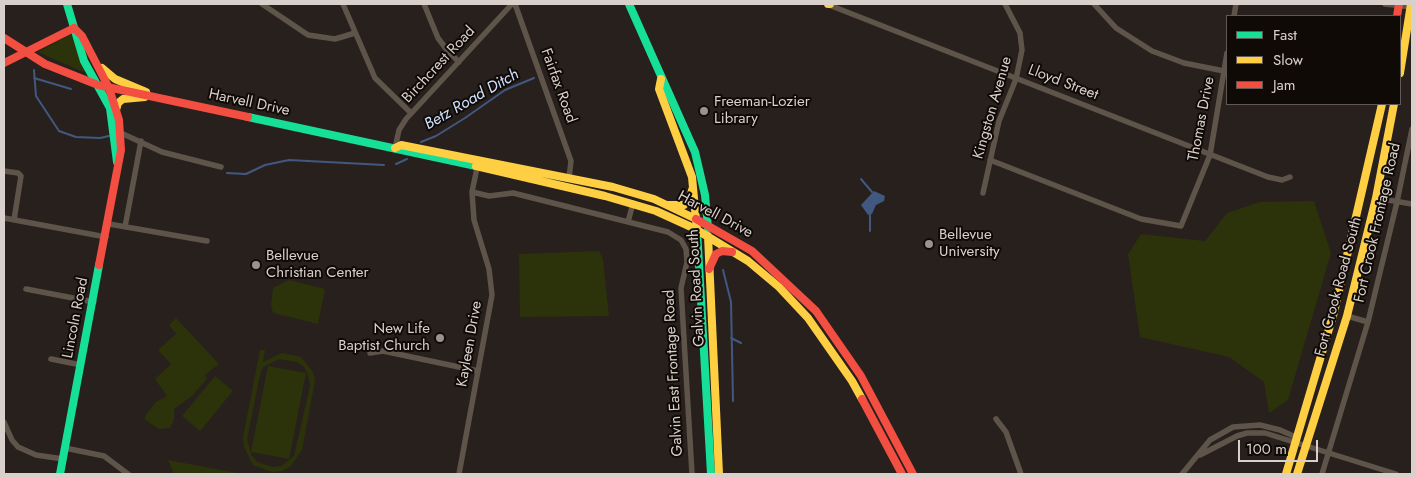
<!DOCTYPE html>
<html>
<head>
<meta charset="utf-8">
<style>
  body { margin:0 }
  #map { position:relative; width:1416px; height:478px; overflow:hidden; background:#28201c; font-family:Jost,sans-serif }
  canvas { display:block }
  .frame { position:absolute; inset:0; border:5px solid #d9d0cb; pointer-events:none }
  .legend { position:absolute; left:1226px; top:15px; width:175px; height:90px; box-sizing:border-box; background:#100a07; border:1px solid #605955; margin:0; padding:6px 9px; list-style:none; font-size:15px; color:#d9d0cb }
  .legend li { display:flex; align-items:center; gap:10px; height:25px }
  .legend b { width:25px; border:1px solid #605955 }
  .scale { position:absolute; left:1238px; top:440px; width:80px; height:22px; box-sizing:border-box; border:2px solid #d9d0cb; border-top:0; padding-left:6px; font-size:15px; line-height:18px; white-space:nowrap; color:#d9d0cb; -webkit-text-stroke:4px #100a07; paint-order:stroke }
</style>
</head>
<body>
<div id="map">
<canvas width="1416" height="478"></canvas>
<div class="frame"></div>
<ul class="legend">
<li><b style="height:6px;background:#16e098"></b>Fast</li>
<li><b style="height:6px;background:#ffcf43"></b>Slow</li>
<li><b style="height:6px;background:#f24e42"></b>Jam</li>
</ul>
<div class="scale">100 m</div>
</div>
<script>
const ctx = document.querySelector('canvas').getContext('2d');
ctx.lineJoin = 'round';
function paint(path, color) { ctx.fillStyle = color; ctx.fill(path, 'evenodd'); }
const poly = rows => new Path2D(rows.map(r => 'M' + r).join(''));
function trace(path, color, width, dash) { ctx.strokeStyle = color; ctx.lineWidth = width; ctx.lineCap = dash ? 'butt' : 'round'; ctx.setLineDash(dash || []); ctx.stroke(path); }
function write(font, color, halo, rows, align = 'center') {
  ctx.font = font + ' Jost,sans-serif'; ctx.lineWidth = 4; ctx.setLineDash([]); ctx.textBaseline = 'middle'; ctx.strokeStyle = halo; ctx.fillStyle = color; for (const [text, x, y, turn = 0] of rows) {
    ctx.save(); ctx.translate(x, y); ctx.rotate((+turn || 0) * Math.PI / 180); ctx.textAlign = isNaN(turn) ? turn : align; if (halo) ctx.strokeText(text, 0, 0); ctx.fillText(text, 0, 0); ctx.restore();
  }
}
paint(poly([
  [69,35,72,35,86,70,83,72,38,52],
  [1314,201,1331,253,1288,400,1269,413,1264,382,1229,357,1140,337,1128,254,1141,234,1205,241,1227,213,1260,202],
  [599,251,603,259,609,316,520,317,519,254],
  [289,280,325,289,318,324,273,313,271,306,273,288],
  [176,318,219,364,205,375,207,379,192,396,174,409,174,420,170,428,159,429,145,420,145,416,156,402,167,396,155,379,171,364,158,350,176,334,169,325],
  [260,350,265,350,263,362,282,353,301,357,313,372,315,381,302,450,291,466,282,471,272,472,253,465,244,447,243,437],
  [279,359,297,362,304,367,308,375,310,386,294,456,281,466,273,467,257,462,252,456,247,440,260,375,263,367],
  [268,366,306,373,289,459,251,452],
  [215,376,233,391,200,431,182,416],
  [168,460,221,470,243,474,174,474]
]), '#2c320a');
paint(poly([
  [874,191,885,196,884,201,876,205,872,214,868,215,861,205]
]), '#415880');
trace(poly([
  [34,70,36,96,59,131,76,137,100,138,109,136],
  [34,78,71,89],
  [421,142,436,136,465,118,505,90,534,78],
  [396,164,407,159],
  [227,173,246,174,265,165,289,160,384,165],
  [861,179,872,192],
  [870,215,870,231],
  [723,270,731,302,733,401],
  [731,338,741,343]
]), '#415880', 2);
trace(poly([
  [262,4,308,35,335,39,355,33],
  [343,4,375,78,411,113],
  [424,4,438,38,447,50,459,62],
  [515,4,571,161,569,178],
  [1094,4,1116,28,1152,51,1184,63,1224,71],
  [1385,4,1412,7],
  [829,5,1268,177,1282,180,1290,177],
  [1234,16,1236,4],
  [121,133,162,152,221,167],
  [395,148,399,130,406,119,512,4],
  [990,160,1141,219,1181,226,1210,155,1227,53],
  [4,171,18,173,21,176,14,220],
  [472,192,489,196,513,193,668,232,681,240,686,249,687,262,681,288,692,474],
  [983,193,999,121,1016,79,1022,50,1020,33,1005,4],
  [1376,198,1412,204],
  [4,218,106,237],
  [628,222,633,203],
  [109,224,207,241],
  [125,227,141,141],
  [26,289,94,302],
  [1347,316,1368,322],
  [370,353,383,351,478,371],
  [51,359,81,365],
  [996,419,1006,432,1021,474],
  [4,422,12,440,18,447,36,455,63,459],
  [65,448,104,456,128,474],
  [1200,455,1237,436,1247,433,1265,433,1396,474],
  [459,474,492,295,489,269,474,220,472,192,478,163],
  [1182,474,1210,440,1233,427,1260,425,1280,430,1298,438],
  [1322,474,1368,322,1397,202,1412,129]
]), '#5e5449', 5.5);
trace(poly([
  [67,4,84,61,110,108,117,162],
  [629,4,695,152,705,195,708,228],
  [248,117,476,166],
  [689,226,697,230,711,474],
  [60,474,99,265]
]), '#16e098', 8);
trace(poly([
  [828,4,830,4],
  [102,68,115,79,146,92],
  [1400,73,1411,4],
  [661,79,659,89,692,177,697,230,748,261,779,287,808,318,852,381,862,399],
  [116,110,118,103,123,99,145,97],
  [395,148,401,145,613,187,654,199,696,219],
  [476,166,605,196,656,211,689,226],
  [668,205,684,205,690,199,692,190],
  [708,236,719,474],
  [1286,474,1334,312,1382,104],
  [1297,474,1347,316,1376,198,1394,104]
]), '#ffcf43', 8);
trace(poly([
  [1397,16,1399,4],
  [74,28,82,36,109,88,119,120,121,150,99,265],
  [4,38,45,64,98,85,248,117],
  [4,63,74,28],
  [696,219,752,251,816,311,861,376,913,474],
  [709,269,716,254,722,251,732,252],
  [862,399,902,474]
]), '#f24e42', 8);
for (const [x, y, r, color] of [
  [704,111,5,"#9b928e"],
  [929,244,5,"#9b928e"],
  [256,265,5,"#9b928e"],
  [440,338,5,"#9b928e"]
]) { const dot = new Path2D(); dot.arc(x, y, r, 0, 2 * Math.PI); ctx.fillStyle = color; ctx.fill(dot); trace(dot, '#100a07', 2); }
write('15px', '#d9d0cb', '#100a07', [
  ["Birchcrest Road",439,65,-47],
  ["Lloyd Street",1063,83,21],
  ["Fairfax Road",558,86,70],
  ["Harvell Drive",249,103,12],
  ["Kingston Avenue",993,108,-74],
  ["Thomas Drive",1202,119,-79],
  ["Harvell Drive",715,215,28],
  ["Fort Crook Frontage Road",1378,223,-77],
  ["Fort Crook Road South",1339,287,-75],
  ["Galvin Road South",697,288,-93],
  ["Lincoln Road",76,318,-79],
  ["Kayleen Drive",470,344,-80],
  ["Galvin East Frontage Road",674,373,-93]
]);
write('15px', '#d9d0cb', '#100a07', [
  ["Freeman-Lozier",714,102],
  ["Library",714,119],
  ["Bellevue",939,235],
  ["University",939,252],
  ["Bellevue",266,256],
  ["Christian Center",266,273],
  ["New Life",430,329,"right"],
  ["Baptist Church",430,346,"right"]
], 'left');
write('italic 16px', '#cfe0fd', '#100a07', [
  ["Betz Road Ditch",472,100,-30]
]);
</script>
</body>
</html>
